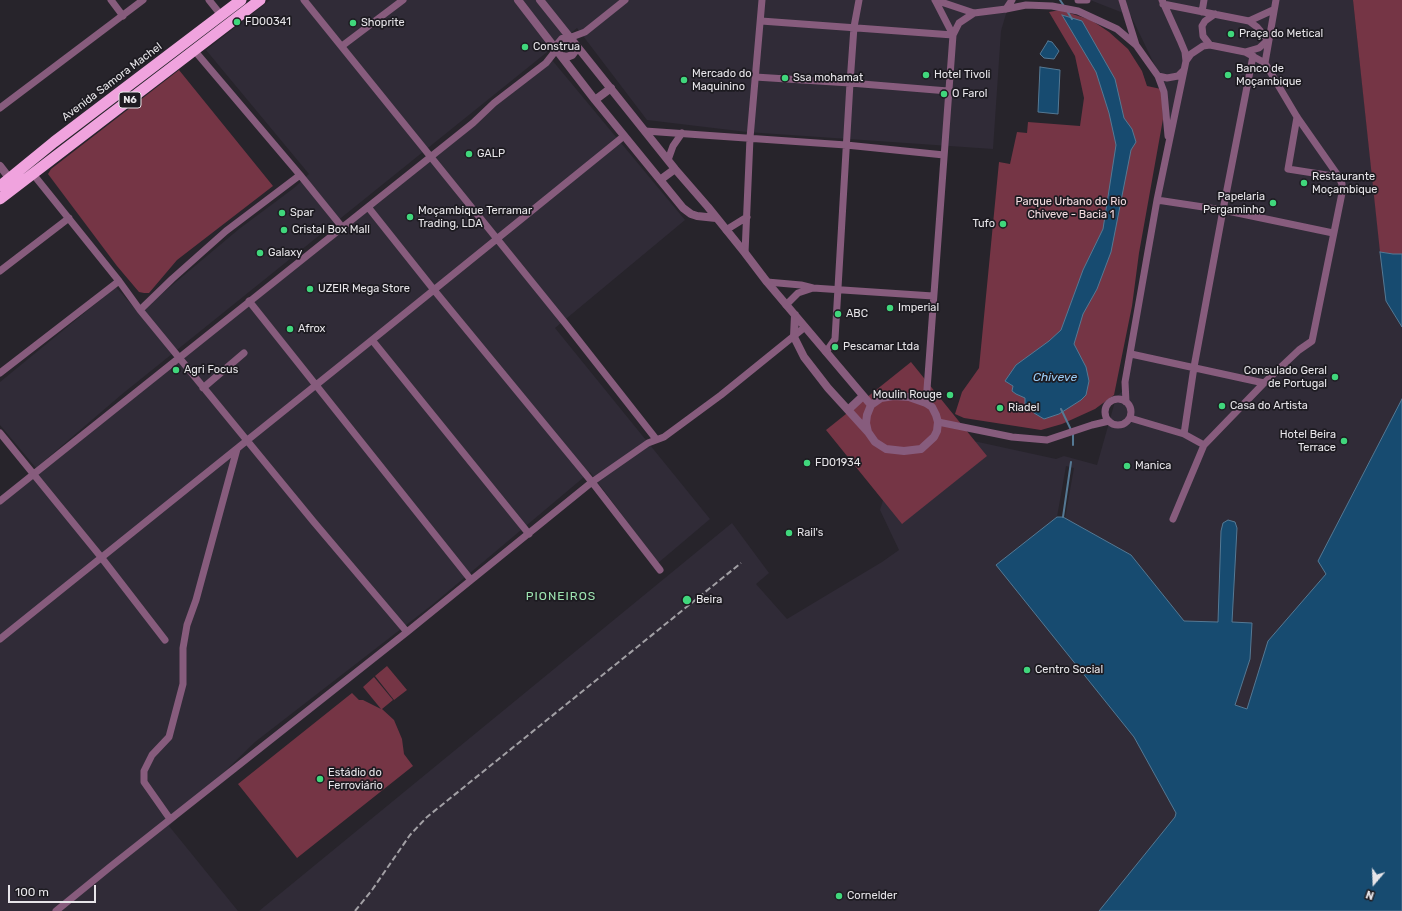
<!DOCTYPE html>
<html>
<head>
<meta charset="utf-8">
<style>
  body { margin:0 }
  #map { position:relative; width:1402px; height:911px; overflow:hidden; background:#27242b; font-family:Rubik,sans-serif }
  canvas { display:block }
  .north { position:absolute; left:1354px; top:863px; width:40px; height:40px; -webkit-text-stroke:3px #1d1b21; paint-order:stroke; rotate:199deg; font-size:11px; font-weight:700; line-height:16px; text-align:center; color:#e7e5e9 }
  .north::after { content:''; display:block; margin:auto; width:14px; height:18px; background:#e7e5e9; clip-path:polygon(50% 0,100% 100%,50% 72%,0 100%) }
  .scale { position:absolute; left:8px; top:885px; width:88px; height:18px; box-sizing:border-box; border:2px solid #e7e5e9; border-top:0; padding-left:5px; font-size:12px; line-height:14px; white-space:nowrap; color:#e7e5e9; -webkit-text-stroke:3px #1d1b21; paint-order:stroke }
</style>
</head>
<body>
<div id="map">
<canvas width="1402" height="911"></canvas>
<div class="north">N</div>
<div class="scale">100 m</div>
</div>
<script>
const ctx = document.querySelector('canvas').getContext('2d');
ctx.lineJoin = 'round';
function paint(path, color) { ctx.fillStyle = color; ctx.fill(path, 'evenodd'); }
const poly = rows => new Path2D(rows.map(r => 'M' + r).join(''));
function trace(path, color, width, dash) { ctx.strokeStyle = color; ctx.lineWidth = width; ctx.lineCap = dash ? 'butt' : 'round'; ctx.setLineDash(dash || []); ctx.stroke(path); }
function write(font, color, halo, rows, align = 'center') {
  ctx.font = font + ' Rubik,sans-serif'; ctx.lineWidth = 3.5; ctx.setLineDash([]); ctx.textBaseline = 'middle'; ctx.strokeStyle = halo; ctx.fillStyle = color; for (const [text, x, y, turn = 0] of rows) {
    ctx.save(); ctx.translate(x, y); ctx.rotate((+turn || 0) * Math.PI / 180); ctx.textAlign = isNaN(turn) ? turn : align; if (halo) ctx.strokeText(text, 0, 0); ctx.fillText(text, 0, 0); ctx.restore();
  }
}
paint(poly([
  [270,0,1010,0,1001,31,993,149,747,132,647,120,577,28,121,395,36,468,0,425,0,382,116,287,139,313,239,229,294,188,309,174,206,50],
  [1090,0,1353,0,1386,301,1402,327,1402,399,1350,498,1326,574,1268,641,1247,709,1235,705,1250,659,1252,623,1184,621,1131,555,1065,518,1074,468,1066,466,1057,517,996,565,1134,737,1176,813,1175,817,1099,911,259,911,732,523,769,573,756,584,787,619,882,562,899,550,880,510,884,497,946,435,1056,459,1064,456,1097,465,1116,398,1122,391,1169,121,1158,72,1131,16],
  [552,60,685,220,555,328,710,519,658,563,590,472,432,605,255,742,169,826,238,911,0,911,0,505]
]), '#302b37');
paint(poly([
  [1353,0,1402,0,1402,254,1393,254,1380,252],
  [1060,10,1091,20,1109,32,1128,49,1142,71,1147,86,1161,89,1162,96,1163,119,1139,253,1132,306,1114,395,1095,409,1062,424,1041,430,964,418,955,414,962,392,979,368,999,162,1010,164,1017,132,1027,133,1028,122,1080,126,1084,98,1075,56,1049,12],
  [179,70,273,186,177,260,149,293,144,293,139,292,117,266,48,174,51,169],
  [911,362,987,456,902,524,826,430],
  [387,666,407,690,394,700,375,676],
  [374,677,393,700,382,709,394,720,402,739,404,754,413,766,297,858,238,784,352,693,359,700,363,700,381,709,363,687]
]), '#753545');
const water = poly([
  [1062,15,1082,21,1115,79,1124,118,1132,129,1136,142,1131,150,1111,252,1097,289,1083,314,1074,344,1086,367,1089,381,1086,395,1081,400,1059,414,1044,419,1034,413,1025,404,1025,398,1016,394,1012,391,1013,386,1005,381,1016,365,1049,341,1061,330,1083,270,1103,229,1116,145,1109,113,1096,72,1062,15],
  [1048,41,1052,42,1059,51,1054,59,1044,58,1040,54,1048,41],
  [1040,67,1060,70,1058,114,1038,112,1040,67],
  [1380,252,1393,254,1402,254,1402,327,1386,301,1380,252],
  [1402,399,1402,911,1099,911,1175,817,1176,813,1134,737,996,565,1057,517,1063,517,1131,555,1184,621,1218,622,1221,531,1223,523,1228,520,1235,522,1237,528,1232,622,1252,623,1250,659,1235,705,1247,709,1268,641,1326,574,1318,561,1402,399]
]);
paint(water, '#174b70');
trace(water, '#557994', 1);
trace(poly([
  [1060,0,1064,6],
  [1067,11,1072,19],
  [1061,409,1073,434,1073,445],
  [1063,517,1071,462]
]), '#557994', 2);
trace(poly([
  [111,0,123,16],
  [209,0,221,15],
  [304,0,565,323,656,439],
  [935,0,974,13,1006,9,1026,5,1052,6,1078,11,1117,29,1136,45,1158,76,1164,92,1168,136],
  [935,0,953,35],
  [1078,0,1087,0],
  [1122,0,1136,45],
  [1163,4,1249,21,1257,27,1268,40],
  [1006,9,1012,0],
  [1202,12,1204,0],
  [761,21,953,35],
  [1249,21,1273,10],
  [569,38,585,32,625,0],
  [1210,45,1203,36,1202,26,1205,21,1215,14],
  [342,46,403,0],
  [194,50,300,175,342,227],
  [1245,52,1259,48,1268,40],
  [1265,63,1276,0],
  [1158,76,1167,78,1178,76,1184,70],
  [755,77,850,83,948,91],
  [0,108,143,0],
  [1297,117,1288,169,1339,177],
  [645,131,846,145,944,155],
  [668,160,673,146,682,133],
  [33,174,119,281,140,310,313,521,407,632],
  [1157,200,1223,210,1333,233],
  [368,207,434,290,592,482,660,570],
  [726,230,747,217],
  [745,253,750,138,762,0],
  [0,271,69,218],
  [767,282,801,285,813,288,933,296],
  [249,301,471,580],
  [786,305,798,293,813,288],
  [140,310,172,279,226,231,300,175],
  [372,340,624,136],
  [826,352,835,339,850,83,854,27,859,0],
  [1131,354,1264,383],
  [0,373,119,281],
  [203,388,244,353],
  '1105 412a13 13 0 1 1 26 0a13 13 0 1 1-26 0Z',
  [1126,402,1125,382,1157,200,1186,61,1185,52,1180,40,1162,0],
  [926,403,953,35,959,23,974,13],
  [1130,418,1184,434,1204,445],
  [938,422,1012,437,1047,440,1092,425,1109,421],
  [0,433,101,557,165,640],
  [1184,434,1194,367,1223,210,1253,56],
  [0,501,473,123,494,103,546,63,557,49],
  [1173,519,1204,445,1264,383,1299,350,1312,341,1342,193,1342,184,1339,177,1297,117,1265,63,1245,52,1210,45,1203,46,1191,54,1186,61],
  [0,639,372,340,529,534],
  [170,819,144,782,144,771,152,755,169,737,183,684,183,648,187,625,196,600,237,449],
  [56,911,110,867,407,632,592,482,648,443,664,437,721,395,805,327]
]), '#875c7d', 7);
trace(poly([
  [518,0,595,100,683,208,691,214,697,216,716,218],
  [540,0,675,169,708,207,745,253,767,282,871,405],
  [557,49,557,45,562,39,569,38],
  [562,56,567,57,572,55,575,51,576,46],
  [595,100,611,88],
  [0,166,10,179],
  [660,180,675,169],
  [795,315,794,337,804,357,828,388,868,432],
  [894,396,909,397,926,403,932,407,936,415,938,422,937,431,934,437,921,449,904,451,886,449,875,442,868,432,866,423,867,415,871,405,881,398,894,396],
  [848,410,863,396]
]), '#875c7d', 8);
trace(poly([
  [0,186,54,142,241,0],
  [0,199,260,0]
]), '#f0a3de', 11);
trace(poly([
  [355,911,372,890,410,835,427,817,741,563]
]), '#a2a0a5', 2, [6, 3]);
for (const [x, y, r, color] of [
  [237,22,4,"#40d77c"],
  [353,23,4,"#40d77c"],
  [1231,34,4,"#40d77c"],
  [525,47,4,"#40d77c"],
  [926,75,4,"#40d77c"],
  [1228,75,4,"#40d77c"],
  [785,78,4,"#40d77c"],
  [684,80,4,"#40d77c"],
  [944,94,4,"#40d77c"],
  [469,154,4,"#40d77c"],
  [1304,183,4,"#40d77c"],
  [1273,203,4,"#40d77c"],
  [282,213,4,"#40d77c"],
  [410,217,4,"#40d77c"],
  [1003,224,4,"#40d77c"],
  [284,230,4,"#40d77c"],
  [260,253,4,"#40d77c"],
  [310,289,4,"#40d77c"],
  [890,308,4,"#40d77c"],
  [838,314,4,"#40d77c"],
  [290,329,4,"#40d77c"],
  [835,347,4,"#40d77c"],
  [176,370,4,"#40d77c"],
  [1335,377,4,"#40d77c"],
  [950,395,4,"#40d77c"],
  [1222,406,4,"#40d77c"],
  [1000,408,4,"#40d77c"],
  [1344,441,4,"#40d77c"],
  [807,463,4,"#40d77c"],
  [1127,466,4,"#40d77c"],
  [789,533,4,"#40d77c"],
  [687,600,5,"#40d77c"],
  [1027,670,4,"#40d77c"],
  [320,779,4,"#40d77c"],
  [839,896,4,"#40d77c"]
]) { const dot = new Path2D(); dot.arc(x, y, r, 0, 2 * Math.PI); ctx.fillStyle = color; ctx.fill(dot); trace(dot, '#1d1b21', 1.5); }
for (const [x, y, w] of [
  [130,100,22]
]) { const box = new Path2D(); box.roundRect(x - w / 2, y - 8, w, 16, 3); ctx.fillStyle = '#1d1b21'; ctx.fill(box); trace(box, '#e7e5e9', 1); }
write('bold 10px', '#e7e5e9', null, [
  ["N6",130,100]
]);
write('11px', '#e7e5e9', '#1d1b21', [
  ["FD00341",245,22],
  ["Shoprite",361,23],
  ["Praça do Metical",1239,34],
  ["Construa",533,47],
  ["Banco de",1236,69],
  ["Moçambique",1236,82],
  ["Mercado do",692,74],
  ["Maquinino",692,87],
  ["Hotel Tivoli",934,75],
  ["Ssa mohamat",793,78],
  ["O Farol",952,94],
  ["GALP",477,154],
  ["Restaurante",1312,177],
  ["Moçambique",1312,190],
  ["Papelaria",1265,197,"right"],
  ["Pergaminho",1265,210,"right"],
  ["Moçambique Terramar",418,211],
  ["Trading, LDA",418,224],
  ["Spar",290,213],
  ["Tufo",995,224,"right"],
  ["Cristal Box Mall",292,230],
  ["Galaxy",268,253],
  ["UZEIR Mega Store",318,289],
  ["Imperial",898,308],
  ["ABC",846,314],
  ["Afrox",298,329],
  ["Pescamar Ltda",843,347],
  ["Agri Focus",184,370],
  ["Consulado Geral",1327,371,"right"],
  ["de Portugal",1327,384,"right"],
  ["Moulin Rouge",942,395,"right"],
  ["Casa do Artista",1230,406],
  ["Riadel",1008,408],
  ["Hotel Beira",1336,435,"right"],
  ["Terrace",1336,448,"right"],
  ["FD01934",815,463],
  ["Manica",1135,466],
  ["Rail's",797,533],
  ["Beira",696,600],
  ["Centro Social",1035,670],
  ["Estádio do",328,773],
  ["Ferroviário",328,786],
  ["Cornelder",847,896]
], 'left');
write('11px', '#e7e5e9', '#1d1b21', [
  ["Avenida Samora Machel",112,82,-37]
]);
write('11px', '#f3dce0', '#1d1b21', [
  ["Parque Urbano do Rio",1071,202],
  ["Chiveve - Bacia 1",1071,215]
]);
write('italic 12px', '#9ccff9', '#1d1b21', [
  ["Chiveve",1055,378]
]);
ctx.letterSpacing = '1px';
write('12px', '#9de4b1', '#1d1b21', [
  ["PIONEIROS",561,597]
]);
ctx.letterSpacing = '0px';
</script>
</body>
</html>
